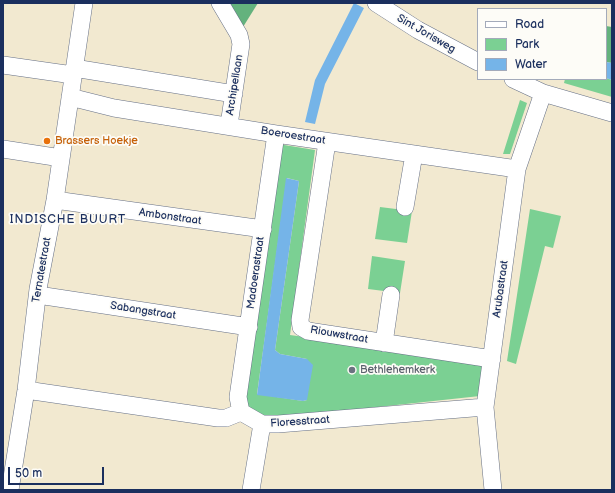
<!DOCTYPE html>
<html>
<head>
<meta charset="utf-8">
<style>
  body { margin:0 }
  #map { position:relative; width:615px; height:493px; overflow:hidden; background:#f2e9d0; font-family:"Balsamiq Sans",sans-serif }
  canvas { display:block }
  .frame { position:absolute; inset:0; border:4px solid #1b2f5e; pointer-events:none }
  .legend { position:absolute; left:477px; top:8px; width:130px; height:72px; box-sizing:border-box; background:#fdfcf7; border:1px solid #a3aaba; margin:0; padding:5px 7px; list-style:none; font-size:12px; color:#1b2f5e }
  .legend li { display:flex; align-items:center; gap:8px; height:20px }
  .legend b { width:20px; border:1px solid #a3aaba }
  .scale { position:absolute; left:8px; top:467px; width:96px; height:18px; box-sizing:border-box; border:2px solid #1b2f5e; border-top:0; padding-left:5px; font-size:12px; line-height:14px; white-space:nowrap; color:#1b2f5e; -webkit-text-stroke:3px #fdfcf7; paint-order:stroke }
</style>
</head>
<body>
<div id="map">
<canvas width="615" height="493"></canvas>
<div class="frame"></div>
<ul class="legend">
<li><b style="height:5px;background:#fff"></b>Road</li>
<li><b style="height:11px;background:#7bd093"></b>Park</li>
<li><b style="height:11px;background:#75b4e8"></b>Water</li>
</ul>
<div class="scale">50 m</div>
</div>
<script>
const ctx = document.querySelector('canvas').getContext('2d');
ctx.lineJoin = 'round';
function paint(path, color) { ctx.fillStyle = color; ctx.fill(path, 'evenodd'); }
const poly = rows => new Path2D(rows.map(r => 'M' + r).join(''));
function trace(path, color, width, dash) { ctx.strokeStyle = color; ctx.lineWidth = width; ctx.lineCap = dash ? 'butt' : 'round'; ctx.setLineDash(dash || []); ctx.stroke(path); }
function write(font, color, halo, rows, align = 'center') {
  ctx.font = font + ' "Balsamiq Sans",sans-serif'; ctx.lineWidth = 3.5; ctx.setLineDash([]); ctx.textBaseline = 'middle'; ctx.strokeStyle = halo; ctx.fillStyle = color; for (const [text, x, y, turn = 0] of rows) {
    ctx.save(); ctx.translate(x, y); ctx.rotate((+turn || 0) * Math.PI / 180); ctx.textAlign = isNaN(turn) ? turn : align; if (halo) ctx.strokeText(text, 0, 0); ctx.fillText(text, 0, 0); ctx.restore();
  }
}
paint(poly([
  [606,78,612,80,612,97,564,83,565,79,606,79],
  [520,100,527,103,510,154,503,154],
  [278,144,315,150,290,335,444,356,482,366,480,396,294,416,262,416,246,414,242,395],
  [287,178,299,181,275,350,280,354,307,359,307,400,303,401,257,394],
  [380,207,412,211,407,243,375,239],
  [530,209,561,216,553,248,545,246,516,364,507,361],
  [372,256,405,261,400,293,368,289]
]), '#7bd093');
paint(poly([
  [228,3,258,3,243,27],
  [606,26,612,27,612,63,606,62]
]), '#64b27d');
paint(poly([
  [354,3,364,8,325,84,315,124,305,122,315,80],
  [606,62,612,63,612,80,606,78],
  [286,178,299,181,275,350,280,354,307,359,313,365,307,400,303,401,257,395]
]), '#75b4e8');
const minor = poly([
  [220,3,239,35,241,44,229,125],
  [376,3,418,30,478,62],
  [3,65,73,75],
  [74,68,234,94],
  [513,79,543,93,612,113],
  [70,97,114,108,276,134,517,169],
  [327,142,300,320,301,327,308,331,492,359],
  [3,149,61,158],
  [55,200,263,229],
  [405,207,414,154],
  [38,295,249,327],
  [384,343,391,295],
  [26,390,218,418,226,418,241,412],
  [241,412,238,397,276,134],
  [241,412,262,424,278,424,485,407],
  [10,490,26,390,38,289,55,200,84,3],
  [251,490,262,424],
  [493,490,485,407,517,169,543,93]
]);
trace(minor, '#667086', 18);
trace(minor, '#fff', 17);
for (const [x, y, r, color] of [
  [47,141,4,"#e8710a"],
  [352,370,4,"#6b7280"]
]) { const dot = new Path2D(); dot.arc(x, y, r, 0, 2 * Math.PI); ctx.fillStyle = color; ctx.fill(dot); trace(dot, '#fdfcf7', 1.5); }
write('11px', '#1b2f5e', '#fdfcf7', [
  ["Sint Jorisweg",426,34,30],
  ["Archipellaan",235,85,-81],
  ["Boeroestraat",293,136,9],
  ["Ambonstraat",170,217,8],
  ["Ternatestraat",42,270,-80],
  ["Madoerastraat",256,273,-82],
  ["Arubastraat",501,289,-82],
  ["Sabangstraat",143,311,9],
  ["Riouwstraat",339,335,10],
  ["Floresstraat",300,422,-4]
]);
write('11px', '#c56008', '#fdfcf7', [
  ["Brassers Hoekje",55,141]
], 'left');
write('11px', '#5b616d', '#fdfcf7', [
  ["Bethlehemkerk",360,370]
], 'left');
ctx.letterSpacing = '1px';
write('12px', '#1b2f5e', '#fdfcf7', [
  ["INDISCHE BUURT",68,220]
]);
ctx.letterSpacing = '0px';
</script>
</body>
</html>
